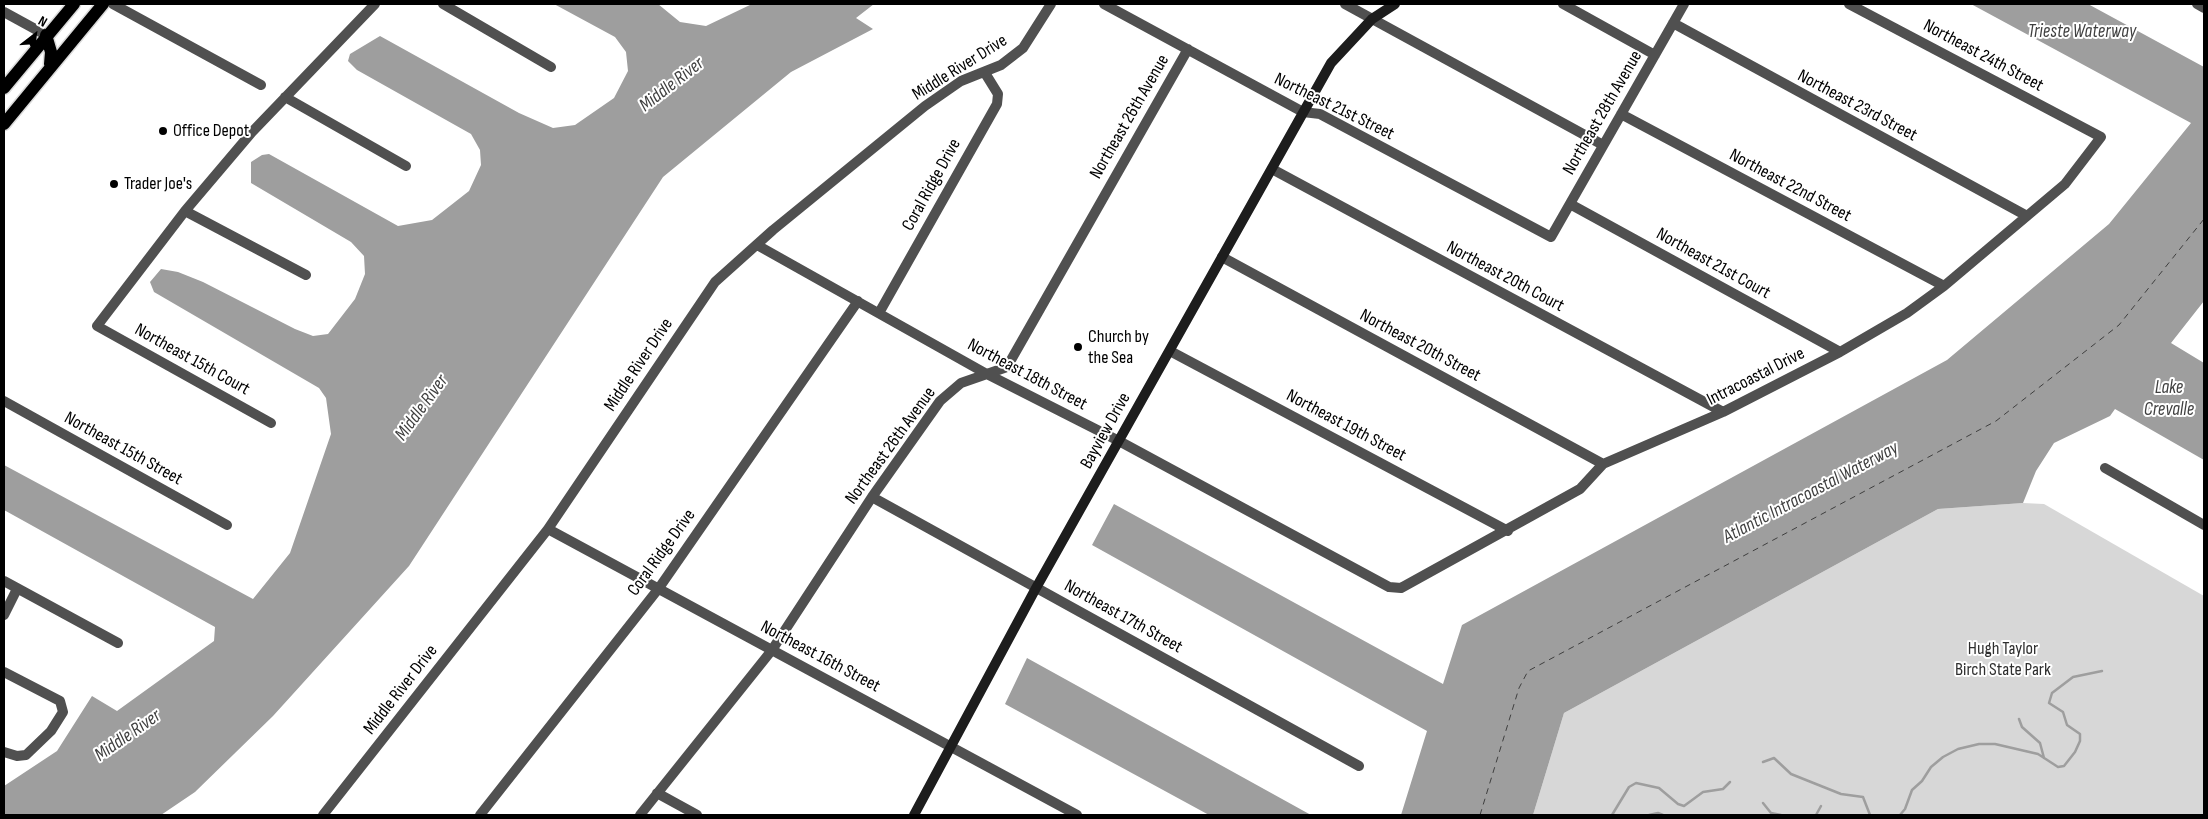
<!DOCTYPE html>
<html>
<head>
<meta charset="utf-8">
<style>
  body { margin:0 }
  #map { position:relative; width:2208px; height:819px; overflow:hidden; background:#fff; font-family:"Sofia Sans Condensed",sans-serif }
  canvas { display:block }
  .frame { position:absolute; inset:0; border:5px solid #000; pointer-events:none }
  .north { position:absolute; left:10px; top:10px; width:50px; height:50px; -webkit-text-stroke:4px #fff; paint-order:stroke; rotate:30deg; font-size:14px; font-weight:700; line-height:20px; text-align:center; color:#000 }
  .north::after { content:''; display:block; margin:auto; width:18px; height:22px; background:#000; clip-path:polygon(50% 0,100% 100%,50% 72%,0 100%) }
</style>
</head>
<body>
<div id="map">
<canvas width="2208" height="819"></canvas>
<div class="frame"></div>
<div class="north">N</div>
</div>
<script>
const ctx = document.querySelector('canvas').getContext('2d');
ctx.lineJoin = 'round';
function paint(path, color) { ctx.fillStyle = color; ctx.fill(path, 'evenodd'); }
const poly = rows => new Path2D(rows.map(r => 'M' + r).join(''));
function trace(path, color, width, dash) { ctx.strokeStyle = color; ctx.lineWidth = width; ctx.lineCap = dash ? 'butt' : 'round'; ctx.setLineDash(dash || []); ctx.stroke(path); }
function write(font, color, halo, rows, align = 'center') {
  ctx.font = font + ' "Sofia Sans Condensed",sans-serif'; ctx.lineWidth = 4; ctx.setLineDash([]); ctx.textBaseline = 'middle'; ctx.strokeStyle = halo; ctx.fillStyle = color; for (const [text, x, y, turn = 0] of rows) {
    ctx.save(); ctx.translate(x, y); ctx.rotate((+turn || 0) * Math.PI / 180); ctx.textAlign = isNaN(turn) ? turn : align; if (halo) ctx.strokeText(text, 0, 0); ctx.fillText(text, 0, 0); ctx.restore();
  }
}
paint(poly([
  [2023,503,2044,504,2204,596,2204,815,1533,815,1564,713,1938,509]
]), '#d7d7d7');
paint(poly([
  [554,4,658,4,680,22,706,26,752,4,874,4,856,18,873,29,791,72,663,177,409,566,273,716,195,792,161,815,4,815,4,786,57,751,92,696,117,711,214,641,215,627,4,510,4,465,253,599,290,553,331,434,326,398,319,388,154,292,150,282,161,269,178,272,203,282,295,329,313,336,328,334,355,299,365,274,364,256,351,242,251,183,251,162,262,155,269,154,398,226,432,220,469,191,481,165,480,150,471,134,357,70,348,61,350,54,380,36,519,113,553,128,575,125,614,98,628,71,626,52,615,37],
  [1971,4,2088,4,2204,67,2204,301,2171,343,2204,363,2204,460,2115,409,2110,416,2054,443,2036,471,2023,503,1938,509,1564,713,1533,815,1401,815,1427,731,1092,545,1114,504,1443,684,1462,625,1947,360,2109,224,2191,123],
  [1027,658,1311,815,1209,815,1005,704]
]), '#9e9e9e');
trace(poly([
  [2019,719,2022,727,2040,743,2044,758],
  [1763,762,1774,758,1791,774,1841,794,1863,797,1870,815],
  [1763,803,1771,813,1781,815],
  [1612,815,1629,787,1636,783,1659,788,1678,804,1684,806,1703,792,1723,789,1730,782],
  [1649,815,1658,813,1663,815],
  [1816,815,1821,806],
  [1900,815,1905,809,1912,790,1922,781,1931,767,1943,757,1958,749,1979,744,1995,744,2038,754,2058,767,2064,766,2075,752,2080,741,2080,734,2067,725,2063,712,2049,703,2052,693,2073,677,2102,671]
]), '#9e9e9e', 2.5);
trace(poly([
  [1480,815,1519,688,1528,671,1996,421,2119,325,2204,219]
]), '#3f3f3f', 1, [6, 5]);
const primary = poly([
  [46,35,51,52,50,64],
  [4,88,74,4],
  [4,124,103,4]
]);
trace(primary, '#dbdbdb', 15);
trace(poly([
  [113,4,261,85],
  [443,4,551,67],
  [1104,4,1303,112,1320,114,1551,237,1684,4],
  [1345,4,1603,145],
  [1563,4,1655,55],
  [2197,4,2204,8],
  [4,12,46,35],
  [1673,23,2027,216],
  [285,97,406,166],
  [1621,114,1944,286],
  [1272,169,1723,412],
  [1570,204,1840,352],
  [185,211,306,275],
  [757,245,985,373,1119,441,1389,587,1401,588,1580,489,1603,464,1723,412,1840,352,1907,313,1944,286,2065,184,2101,137,1849,4],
  [1222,257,1603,464],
  [879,313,997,104,998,94,985,73],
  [1170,351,1508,531],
  [4,401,227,525],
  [271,423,97,326,185,211,252,132,375,4],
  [2105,468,2204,525],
  [872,497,1359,766],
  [548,529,1077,815],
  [4,581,118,643],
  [4,615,17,589],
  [4,672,60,701,63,712,51,731,26,755,17,756,4,752],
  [657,793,697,815],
  [323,815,548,529,715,282,773,230,925,106,961,81,1001,65,1023,48,1051,4],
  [480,815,659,588,858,301],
  [640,815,772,650,872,497,940,401,961,383,1007,367,1188,49]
]), '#505050', 10);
trace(poly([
  [914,815,1036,588,1331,63,1372,19,1395,4]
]), '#1d1d1d', 10);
trace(primary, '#000', 12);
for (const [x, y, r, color] of [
  [163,131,5,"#000"],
  [114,184,5,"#000"],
  [1078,347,5,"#000"]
]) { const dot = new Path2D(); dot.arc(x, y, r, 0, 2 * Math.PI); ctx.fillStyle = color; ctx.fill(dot); trace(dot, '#fff', 2); }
write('18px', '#000', '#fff', [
  ["Northeast 24th Street",1983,56,28],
  ["Middle River Drive",960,68,-32],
  ["Northeast 23rd Street",1857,106,28],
  ["Northeast 21st Street",1334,107,26],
  ["Northeast 28th Avenue",1603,113,-60],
  ["Northeast 26th Avenue",1130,117,-60],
  ["Coral Ridge Drive",932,185,-61],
  ["Northeast 22nd Street",1790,186,28],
  ["Northeast 21st Court",1713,264,29],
  ["Northeast 20th Court",1505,277,28],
  ["Northeast 20th Street",1420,346,28],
  ["Northeast 15th Court",192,360,29],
  ["Middle River Drive",639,365,-56],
  ["Northeast 18th Street",1027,375,28],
  ["Intracoastal Drive",1756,377,-27],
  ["Northeast 19th Street",1346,426,28],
  ["Bayview Drive",1106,431,-61],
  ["Northeast 26th Avenue",891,446,-54],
  ["Northeast 15th Street",123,449,29],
  ["Coral Ridge Drive",662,553,-54],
  ["Northeast 17th Street",1123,617,29],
  ["Northeast 16th Street",820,657,28],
  ["Middle River Drive",401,690,-52]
]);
write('18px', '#000', '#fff', [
  ["Office Depot",173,131],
  ["Trader Joe's",124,184],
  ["Church by",1088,337],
  ["the Sea",1088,358]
], 'left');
write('18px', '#2e2e2e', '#fff', [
  ["Hugh Taylor",2003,649],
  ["Birch State Park",2003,670]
]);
write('italic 19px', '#3f3f3f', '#fff', [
  ["Trieste Waterway",2082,32],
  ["Middle River",672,85,-38],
  ["Lake",2169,388],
  ["Crevalle",2169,410],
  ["Middle River",422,408,-54],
  ["Atlantic Intracoastal Waterway",1811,493,-28],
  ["Middle River",128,736,-35]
]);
</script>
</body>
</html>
